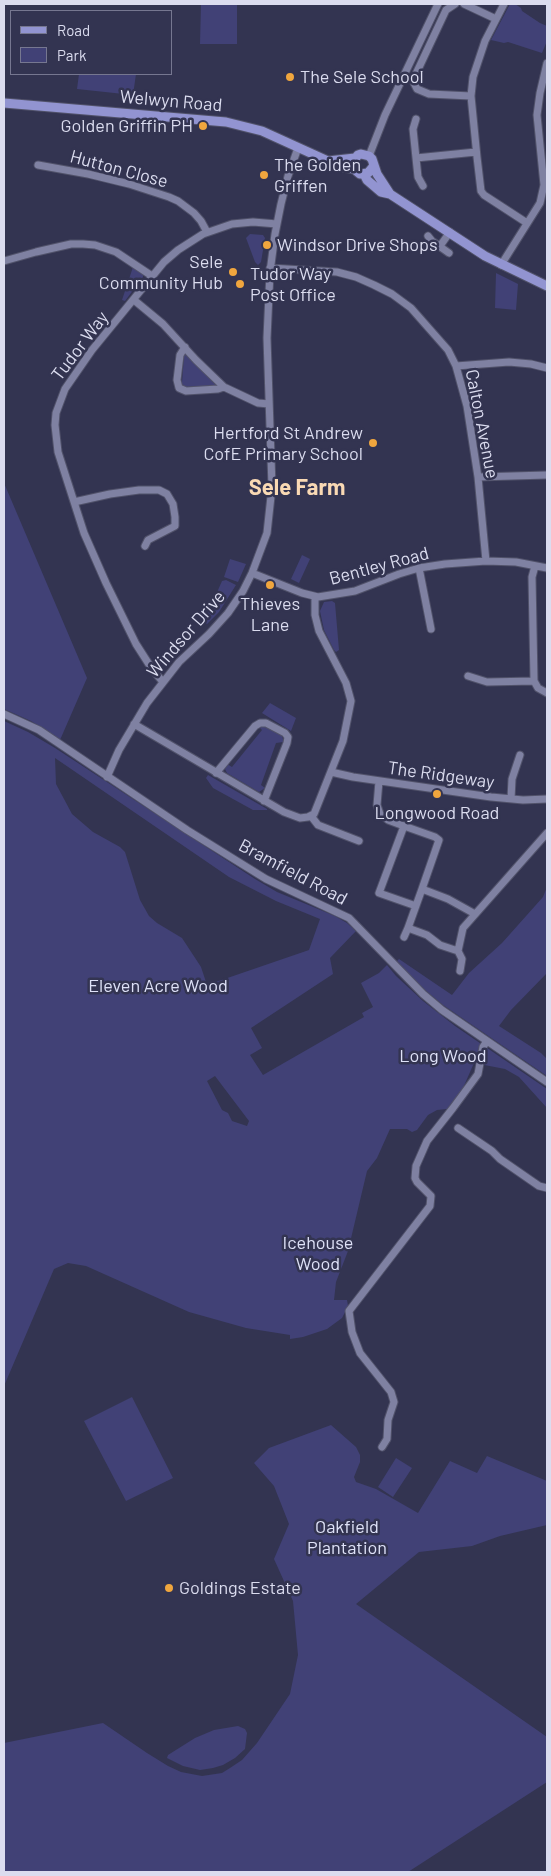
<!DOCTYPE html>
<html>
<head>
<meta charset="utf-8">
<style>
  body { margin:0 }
  #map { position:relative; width:551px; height:1876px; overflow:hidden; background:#333451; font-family:Barlow,sans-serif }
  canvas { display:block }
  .frame { position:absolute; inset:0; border:5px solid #dbdcef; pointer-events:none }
  .legend { position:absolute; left:10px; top:10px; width:162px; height:65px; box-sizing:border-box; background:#333451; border:1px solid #767790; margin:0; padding:6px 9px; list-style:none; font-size:15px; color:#dbdcef }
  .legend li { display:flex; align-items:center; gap:10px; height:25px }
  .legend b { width:25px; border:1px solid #767790 }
</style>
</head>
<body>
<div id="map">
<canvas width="551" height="1876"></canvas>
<div class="frame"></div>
<ul class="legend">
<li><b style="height:6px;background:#9294d1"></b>Road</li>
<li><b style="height:14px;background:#414176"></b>Park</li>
</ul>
</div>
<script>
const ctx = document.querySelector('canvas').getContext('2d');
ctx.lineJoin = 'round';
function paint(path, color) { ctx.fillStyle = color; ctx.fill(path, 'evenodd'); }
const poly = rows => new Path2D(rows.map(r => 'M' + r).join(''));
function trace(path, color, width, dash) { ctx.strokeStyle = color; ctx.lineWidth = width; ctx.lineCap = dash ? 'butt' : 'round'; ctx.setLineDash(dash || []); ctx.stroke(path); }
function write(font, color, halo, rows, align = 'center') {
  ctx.font = font + ' Barlow,sans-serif'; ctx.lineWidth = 5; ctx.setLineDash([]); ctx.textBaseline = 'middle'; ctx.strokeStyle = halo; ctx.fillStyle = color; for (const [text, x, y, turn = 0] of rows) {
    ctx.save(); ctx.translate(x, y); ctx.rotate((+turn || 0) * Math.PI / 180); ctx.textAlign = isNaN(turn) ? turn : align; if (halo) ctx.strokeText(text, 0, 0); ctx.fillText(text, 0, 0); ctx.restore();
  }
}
paint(poly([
  [201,4,237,4,237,44,200,44],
  [510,4,515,4,521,8,522,11,540,23,547,26,547,41,542,53,508,42,504,43,491,40],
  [79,74,136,74,133,95,77,89],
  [250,234,263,235,265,238,261,262,258,265,255,262,246,238],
  [133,267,143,273,143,277,125,301,122,300],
  [496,273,518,284,516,310,495,308],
  [186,353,187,356,217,386,182,387,181,384,182,382,184,356,183,354],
  [4,483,87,678,60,740,31,721,4,709],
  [302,555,310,559,299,583,291,579],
  [230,559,246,564,238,582,224,577],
  [226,580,236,585,219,612,207,624,204,622,222,581],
  [332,601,335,603,339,650,336,652,334,650,324,630,320,611,324,602],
  [270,703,296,718,291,731,262,713],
  [4,721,28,732,55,748,255,879,277,892,335,916,347,923,356,931,330,958,333,974,251,1028,262,1048,250,1055,263,1075,364,1017,362,1013,373,1007,361,983,379,973,387,965,396,976,423,1001,455,1026,547,1089,547,1108,519,1077,505,1069,474,1063,463,1088,451,1106,447,1109,437,1110,428,1115,417,1130,412,1132,407,1129,390,1129,377,1158,367,1171,348,1251,336,1282,334,1300,347,1300,348,1306,342,1318,327,1329,303,1337,290,1339,290,1335,246,1328,189,1312,86,1266,68,1263,54,1269,4,1386],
  [55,758,229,877,276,901,320,919,309,950,207,985,201,967,182,938,157,923,149,916,140,900,125,852,120,847,93,832,72,814,56,784],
  [215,1076,249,1121,247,1126,232,1121,228,1113,222,1110,207,1081],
  [261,724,281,733,283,739,283,742,276,743,261,785,265,788,259,792,227,773,225,769,227,764,232,767,262,730,258,726],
  [208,775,267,809,267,810,253,810,213,788,206,778],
  [547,887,547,973,511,1010,499,1026,541,1053,547,1059,547,1076,443,1005,419,985,397,961,399,959,452,995,469,973,502,943,543,897],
  [132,1397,173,1478,126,1501,84,1421],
  [331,1425,356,1447,360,1455,360,1462,354,1477,356,1482,376,1489,418,1513,450,1461,477,1473,487,1456,547,1481,547,1525,500,1536,472,1546,419,1552,356,1604,547,1737,547,1782,408,1872,4,1872,4,1743,103,1723,147,1753,168,1766,181,1772,202,1776,222,1773,230,1768,242,1760,257,1743,290,1694,298,1655,293,1601,274,1559,289,1524,274,1486,254,1463,269,1448],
  [396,1458,412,1468,393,1497,378,1487],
  [238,1726,245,1729,247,1733,245,1749,235,1758,223,1765,213,1768,200,1770,183,1766,167,1758,168,1755,195,1738,214,1730]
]), '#414176');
const minor = poly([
  [455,4,446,10,414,78,414,83,417,89,429,94,471,96],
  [464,4,496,19],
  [504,4,485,41,473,77,471,96,477,157,481,191,484,195,527,223],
  [416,119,413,129,416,158,418,177,423,186],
  [369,156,385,115,438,4],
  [416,158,476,152],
  [38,165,88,174,129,184,169,197,178,201,194,213,201,221,207,232],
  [428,236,432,241,449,253],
  [440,246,450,232],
  [4,261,36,252,71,244,83,244,95,245,116,252,152,276],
  [501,265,540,203,544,185,537,115,540,93,547,63],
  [270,268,337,272,356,277,374,285,392,294,411,308,448,350,456,366,467,406,478,477,486,561],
  [134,300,163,324,196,360,224,387,258,403,269,404],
  [185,347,180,355,177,380,179,388,186,391,218,389,224,387],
  [456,366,509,362,531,364,547,368],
  [478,477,547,475],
  [74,502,110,494,139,490,159,490,167,494,173,504,175,517,175,526,148,540,145,546],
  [535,566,532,577,534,681,538,688,547,693],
  [419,568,431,629],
  [252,573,302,593,318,597,355,591,399,574,419,568,445,564,486,561,516,562,547,568],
  [468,676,487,682,534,681],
  [163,682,152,669,136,644,106,583,84,533,58,452,55,425,56,413,65,389,92,350,164,262,178,250,203,234,232,224,253,222,277,224],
  [4,714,39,730,187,830,266,879,349,918,423,994,442,1010,547,1082],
  [134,724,284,812,300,818,308,817,314,814,343,741,351,701,346,683,319,631,315,615,315,597],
  [331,772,353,777,491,797,523,800,547,799],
  [216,773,255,726,260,723,266,723,285,733,288,737,287,743,264,801],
  [107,777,119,750,147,703,179,662,209,634,228,613,243,591,252,573,267,533,272,487,267,338,270,272,275,234,281,204,288,176,298,148],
  [379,781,377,805,380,814,388,820,404,826,379,893,416,906],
  [511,799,512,779,520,755],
  [311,816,318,825,359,841],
  [404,826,435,837,439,840,422,889],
  [404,937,408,928],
  [458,951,463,928,547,833],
  [460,971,462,959,458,951,440,945,427,935,408,928,422,889,448,899,475,914],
  [458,1128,492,1151,500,1159,539,1186,547,1188],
  [382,1447,387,1439,388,1420,394,1402,391,1392,360,1353,352,1332,349,1311,430,1206,431,1196,417,1182,415,1178,416,1166,427,1141,453,1108,478,1074,483,1047,487,1041]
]);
const major = poly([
  [4,103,226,122,262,131,328,161,332,165,354,169],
  [328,161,355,158],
  [373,167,368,173,360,174,354,169,353,161,358,155,361,154,369,156,372,159,377,174,390,194],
  [364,174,367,180,381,192,390,194,485,256,547,286]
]);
trace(minor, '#51526a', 9);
trace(major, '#51526a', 11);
trace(minor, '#7f81a2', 7);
trace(major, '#9294d1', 9);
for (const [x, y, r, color] of [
  [290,77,5,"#f0a63e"],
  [203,126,5,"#f0a63e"],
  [264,175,5,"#f0a63e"],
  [267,245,5,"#f0a63e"],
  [233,272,5,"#f0a63e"],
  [240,284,5,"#f0a63e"],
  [373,443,5,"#f0a63e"],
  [270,585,5,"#f0a63e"],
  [437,794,5,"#f0a63e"],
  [169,1588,5,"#f0a63e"]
]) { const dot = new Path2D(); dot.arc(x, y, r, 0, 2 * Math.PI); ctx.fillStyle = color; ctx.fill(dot); trace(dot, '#333451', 2); }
write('18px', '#dbdcef', '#333451', [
  ["The Sele School",300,77],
  ["Golden Griffin PH",193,126,"right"],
  ["The Golden",274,165],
  ["Griffen",274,186],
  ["Windsor Drive Shops",277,245],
  ["Sele",223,262,"right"],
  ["Community Hub",223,283,"right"],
  ["Tudor Way",250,274],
  ["Post Office",250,295],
  ["Hertford St Andrew",363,433,"right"],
  ["CofE Primary School",363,454,"right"],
  ["Thieves",270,604,"center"],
  ["Lane",270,625,"center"],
  ["Longwood Road",437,813,"center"],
  ["Goldings Estate",179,1588]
], 'left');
write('18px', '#dbdcef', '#333451', [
  ["Welwyn Road",171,101,5],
  ["Hutton Close",119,169,15],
  ["Tudor Way",80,346,-53],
  ["Calton Avenue",482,424,79],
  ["Bentley Road",379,566,-15],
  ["Windsor Drive",186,634,-49],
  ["The Ridgeway",441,775,8],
  ["Bramfield Road",293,872,28]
]);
write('18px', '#dfe2f8', '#333451', [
  ["Eleven Acre Wood",158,986],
  ["Long Wood",443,1056],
  ["Icehouse",318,1243],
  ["Wood",318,1264],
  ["Oakfield",347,1527],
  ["Plantation",347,1548]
]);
write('bold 22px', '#f9d9b4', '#333451', [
  ["Sele Farm",297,488]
]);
</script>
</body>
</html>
